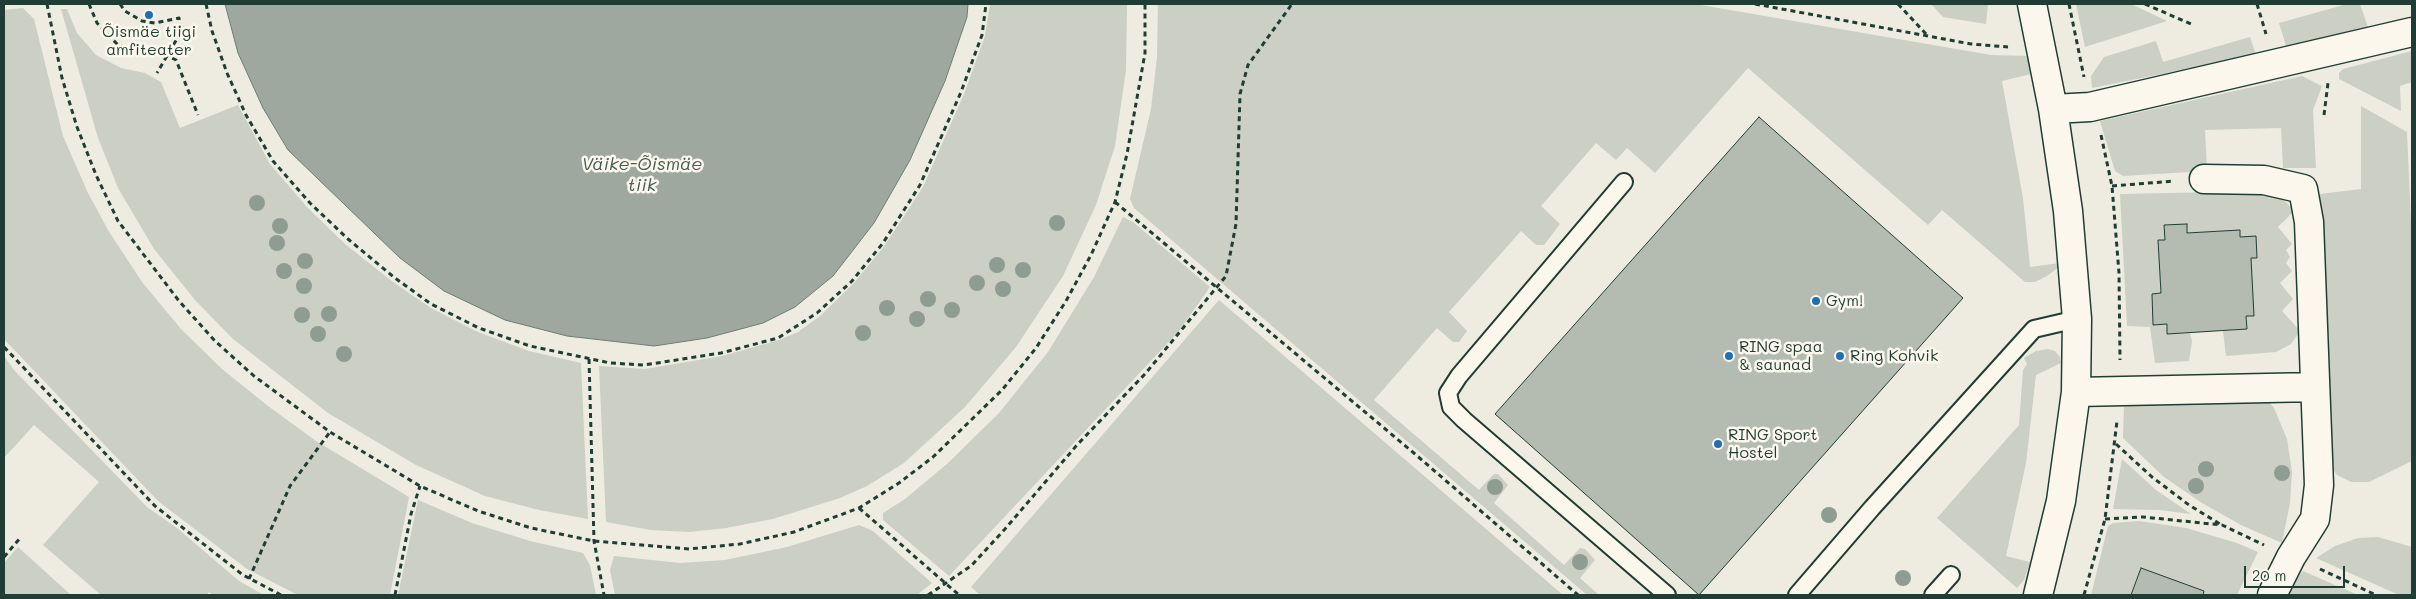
<!DOCTYPE html>
<html>
<head>
<meta charset="utf-8">
<style>
  body { margin:0 }
  #map { position:relative; width:2416px; height:599px; overflow:hidden; background:#eeece1; font-family:Mali,sans-serif }
  canvas { display:block }
  .frame { position:absolute; inset:0; border:5px solid #1f3d34; pointer-events:none }
  .scale { position:absolute; left:2244px; top:566px; width:101px; height:22px; box-sizing:border-box; border:2px solid #1f3d34; border-top:0; padding-left:6px; font-size:15px; line-height:18px; white-space:nowrap; color:#1f3d34; -webkit-text-stroke:4px #fbf7ec; paint-order:stroke }
</style>
</head>
<body>
<div id="map">
<canvas width="2416" height="599"></canvas>
<div class="frame"></div>
<div class="scale">20 m</div>
</div>
<script>
const ctx = document.querySelector('canvas').getContext('2d');
ctx.lineJoin = 'round';
function paint(path, color) { ctx.fillStyle = color; ctx.fill(path, 'evenodd'); }
const poly = rows => new Path2D(rows.map(r => 'M' + r).join(''));
function trace(path, color, width, dash) { ctx.strokeStyle = color; ctx.lineWidth = width; ctx.lineCap = dash ? 'butt' : 'round'; ctx.setLineDash(dash || []); ctx.stroke(path); }
function write(font, color, halo, rows, align = 'center') {
  ctx.font = font + ' Mali,sans-serif'; ctx.lineWidth = 5; ctx.setLineDash([]); ctx.textBaseline = 'middle'; ctx.strokeStyle = halo; ctx.fillStyle = color; for (const [text, x, y, turn = 0] of rows) {
    ctx.save(); ctx.translate(x, y); ctx.rotate((+turn || 0) * Math.PI / 180); ctx.textAlign = isNaN(turn) ? turn : align; if (halo) ctx.strokeText(text, 0, 0); ctx.fillText(text, 0, 0); ctx.restore();
  }
}
paint(poly([
  [990,4,1127,4,1126,70,1115,146,1096,205,1063,276,1016,347,965,407,904,463,867,486,840,498,773,519,726,528,689,532,651,530,606,522,599,366,645,369,722,356,779,340,798,332,820,316,854,283,885,245,923,187,964,94,985,36],
  [1158,4,1695,4,1991,55,2028,56,2031,74,2002,81,2023,198,2030,267,2060,263,2060,266,2047,276,2035,282,2025,282,1942,210,1928,225,1748,68,1655,173,1627,148,1616,160,1596,143,1541,206,1560,224,1544,245,1536,245,1521,231,1449,312,1467,331,1459,342,1453,342,1437,328,1374,400,1479,490,1494,474,1498,474,1508,485,1494,503,1564,565,1580,548,1585,549,1595,560,1580,578,1599,595,1587,595,1134,208,1130,199,1151,109,1157,57],
  [1931,4,1988,4,1986,24,1943,17],
  [2076,4,2131,4,2167,21,2085,47],
  [2347,4,2360,4,2370,33,2287,49,2279,23],
  [23,8,34,19,63,136,88,193,108,230,142,282,181,329,222,369,268,406,316,441,409,497,390,595,298,595,247,569,158,501,4,339,4,10],
  [61,9,67,9,77,33,96,55,121,68,145,73,161,82,180,128,238,105,270,164,307,207,345,244,393,282,431,308,478,332,529,351,581,363,588,519,539,510,485,496,416,465,328,413,233,339,195,300,154,249,118,188,98,138],
  [2250,37,2256,55,2092,88,2091,76,2104,57,2156,41,2163,62],
  [2412,51,2412,82,2400,86,2401,111,2339,79,2339,73,2343,69],
  [2302,76,2322,86,2313,110,2316,168,2283,168,2281,128,2205,130,2207,171,2123,176,2115,171,2100,121],
  [2361,106,2407,132,2412,246,2412,461,2369,482,2351,482,2337,475,2324,456,2320,194,2361,189],
  [2266,191,2286,202,2294,211,2278,227,2292,244,2286,250,2290,257,2286,263,2292,271,2280,283,2293,299,2282,311,2300,331,2291,344,2276,352,2226,356,2223,331,2246,329,2251,258,2257,258,2256,237,2240,237,2240,230,2187,233,2186,224,2165,225,2165,240,2158,240,2161,293,2152,294,2153,325,2167,324,2168,334,2190,333,2192,341,2189,361,2155,363,2150,327,2127,326,2120,194],
  [1123,217,1133,222,1210,287,1179,331,949,576,883,520,883,513,905,499,948,463,999,413,1048,352,1094,277],
  [1219,300,1563,595,980,595,971,587],
  [2048,349,2055,351,2060,357,2061,363,2036,375,2026,463,2006,556,2030,562,2024,580,2017,588,1937,518,2019,425,2023,370,2027,364,2024,358,2036,351],
  [4,356,14,370,147,507,177,528,239,581,264,595,213,595,209,592,207,595,101,595,43,545,99,482,34,425,4,458],
  [2264,396,2274,408,2287,439,2292,472,2290,503,2282,543,2241,525,2202,503,2164,477,2123,438,2124,404],
  [2122,459,2156,490,2191,514,2159,510,2113,509],
  [418,500,472,523,530,541,583,553,590,565,596,595,398,595],
  [2139,521,2186,528,2237,543,2258,552,2237,595,2203,595,2204,591,2141,568,2131,595,2091,595,2108,526,2113,523],
  [859,525,873,531,932,583,917,595,615,595,610,570,614,556,680,563,725,560,787,547],
  [2378,537,2412,547,2412,595,2399,595,2316,558,2335,546,2358,538],
  [18,547,71,595,72,595,4,595,4,563],
  [2303,571,2358,595,2289,595,2295,581]
]), '#cbcfc4');
const water = poly([
  [225,4,968,4,967,17,945,81,910,160,874,223,833,276,795,307,763,323,707,338,654,346,567,336,505,320,444,291,400,258,288,150,263,108,238,53,225,4]
]);
paint(water, '#9fa89f');
trace(water, '#6c7d74', 1);
const building = poly([
  [1759,117,1963,298,1699,595,1495,414,1759,117],
  [2187,224,2187,233,2240,230,2240,237,2256,236,2257,258,2251,258,2254,316,2246,316,2247,329,2167,334,2167,324,2153,325,2152,294,2161,293,2158,240,2165,240,2164,225,2187,224],
  [2141,568,2204,591,2203,595,2131,595,2141,568]
]);
paint(building, '#b4bbb0');
trace(building, '#1f3d34', 1);
const lane = poly([
  [1624,182,1459,376,1448,393,1451,407,1464,420,1667,595],
  [1797,595,1872,508,2034,329,2077,319],
  [1933,595,1951,575]
]);
const street = poly([
  [2032,4,2053,109,2068,211,2077,319,2076,392,2061,501,2038,595],
  [2053,109,2090,107,2412,32],
  [2204,179,2264,180,2303,189,2309,222,2319,485,2315,519,2291,557,2272,595],
  [2076,392,2315,387]
]);
trace(lane, '#1f3d34', 20);
trace(street, '#1f3d34', 31);
trace(poly([
  [47,4,62,78,77,127,96,175,118,221,179,301,215,341,254,376,330,432,420,486,478,511,531,528,594,541,689,549,740,544,794,532,859,508,899,483,933,457,1002,390,1036,348,1066,301,1091,255,1115,202,1127,154,1145,53,1145,4],
  [89,4,97,23,118,45,138,52,157,51,176,60,198,115],
  [120,4,125,11,142,21,155,23,179,18,181,32,157,73],
  [206,4,212,31,227,73,246,115,273,161,310,203,348,239,395,278,431,304,479,328,530,346,610,363,644,365,721,353,778,338,817,313,852,281,883,243,920,185,961,92,982,35,986,4],
  [1755,4,1971,44,2008,47],
  [1898,4,1927,35],
  [2069,4,2084,77],
  [2145,4,2191,24],
  [2257,4,2266,34],
  [2324,115,2328,83],
  [2101,135,2112,186,2119,273,2120,360],
  [2112,186,2174,181],
  [1115,202,1415,454,1578,595],
  [4,347,155,506,243,575,281,595],
  [589,359,594,541,604,595],
  [2116,444,2152,477,2189,505,2220,524],
  [859,508,959,595],
  [2105,519,2143,517,2222,525,2264,545],
  [4,557,21,537],
  [2320,569,2376,595],
  [249,579,290,486,330,432],
  [395,595,411,514,420,486],
  [928,595,971,566,1005,529,1077,445,1145,374,1226,276,1236,224,1240,94,1248,65,1292,4],
  [2084,595,2105,519,2117,421]
]), '#1f3d34', 3, [5, 4]);
trace(lane, '#fbf7ec', 16);
trace(street, '#fbf7ec', 28);
ctx.fillStyle = '#8f9c92';
for (const [x, y] of [
  [257,203],
  [1057,223],
  [280,226],
  [277,243],
  [305,261],
  [997,265],
  [1023,270],
  [284,271],
  [977,283],
  [304,286],
  [1003,289],
  [928,299],
  [887,308],
  [952,310],
  [329,314],
  [302,315],
  [917,319],
  [863,333],
  [318,334],
  [344,354],
  [2206,469],
  [2282,473],
  [2196,486],
  [1495,487],
  [1829,515],
  [1580,562],
  [1903,578]
]) { ctx.beginPath(); ctx.arc(x, y, 8, 0, 2 * Math.PI); ctx.fill(); }
for (const [x, y, r, color] of [
  [149,15,5,"#1f6fb2"],
  [1816,301,5,"#1f6fb2"],
  [1729,356,5,"#1f6fb2"],
  [1840,356,5,"#1f6fb2"],
  [1718,444,5,"#1f6fb2"]
]) { const dot = new Path2D(); dot.arc(x, y, r, 0, 2 * Math.PI); ctx.fillStyle = color; ctx.fill(dot); trace(dot, '#fbf7ec', 2); }
write('16px', '#1f3d34', '#fbf7ec', [
  ["Õismäe tiigi",149,32,"center"],
  ["amfiteater",149,50,"center"],
  ["Gym!",1826,301],
  ["RING spaa",1739,347],
  ["& saunad",1739,365],
  ["Ring Kohvik",1850,356],
  ["RING Sport",1728,435],
  ["Hostel",1728,453]
], 'left');
write('italic 18px', '#455d54', '#fbf7ec', [
  ["Väike-Õismäe",642,164],
  ["tiik",642,185]
]);
</script>
</body>
</html>
